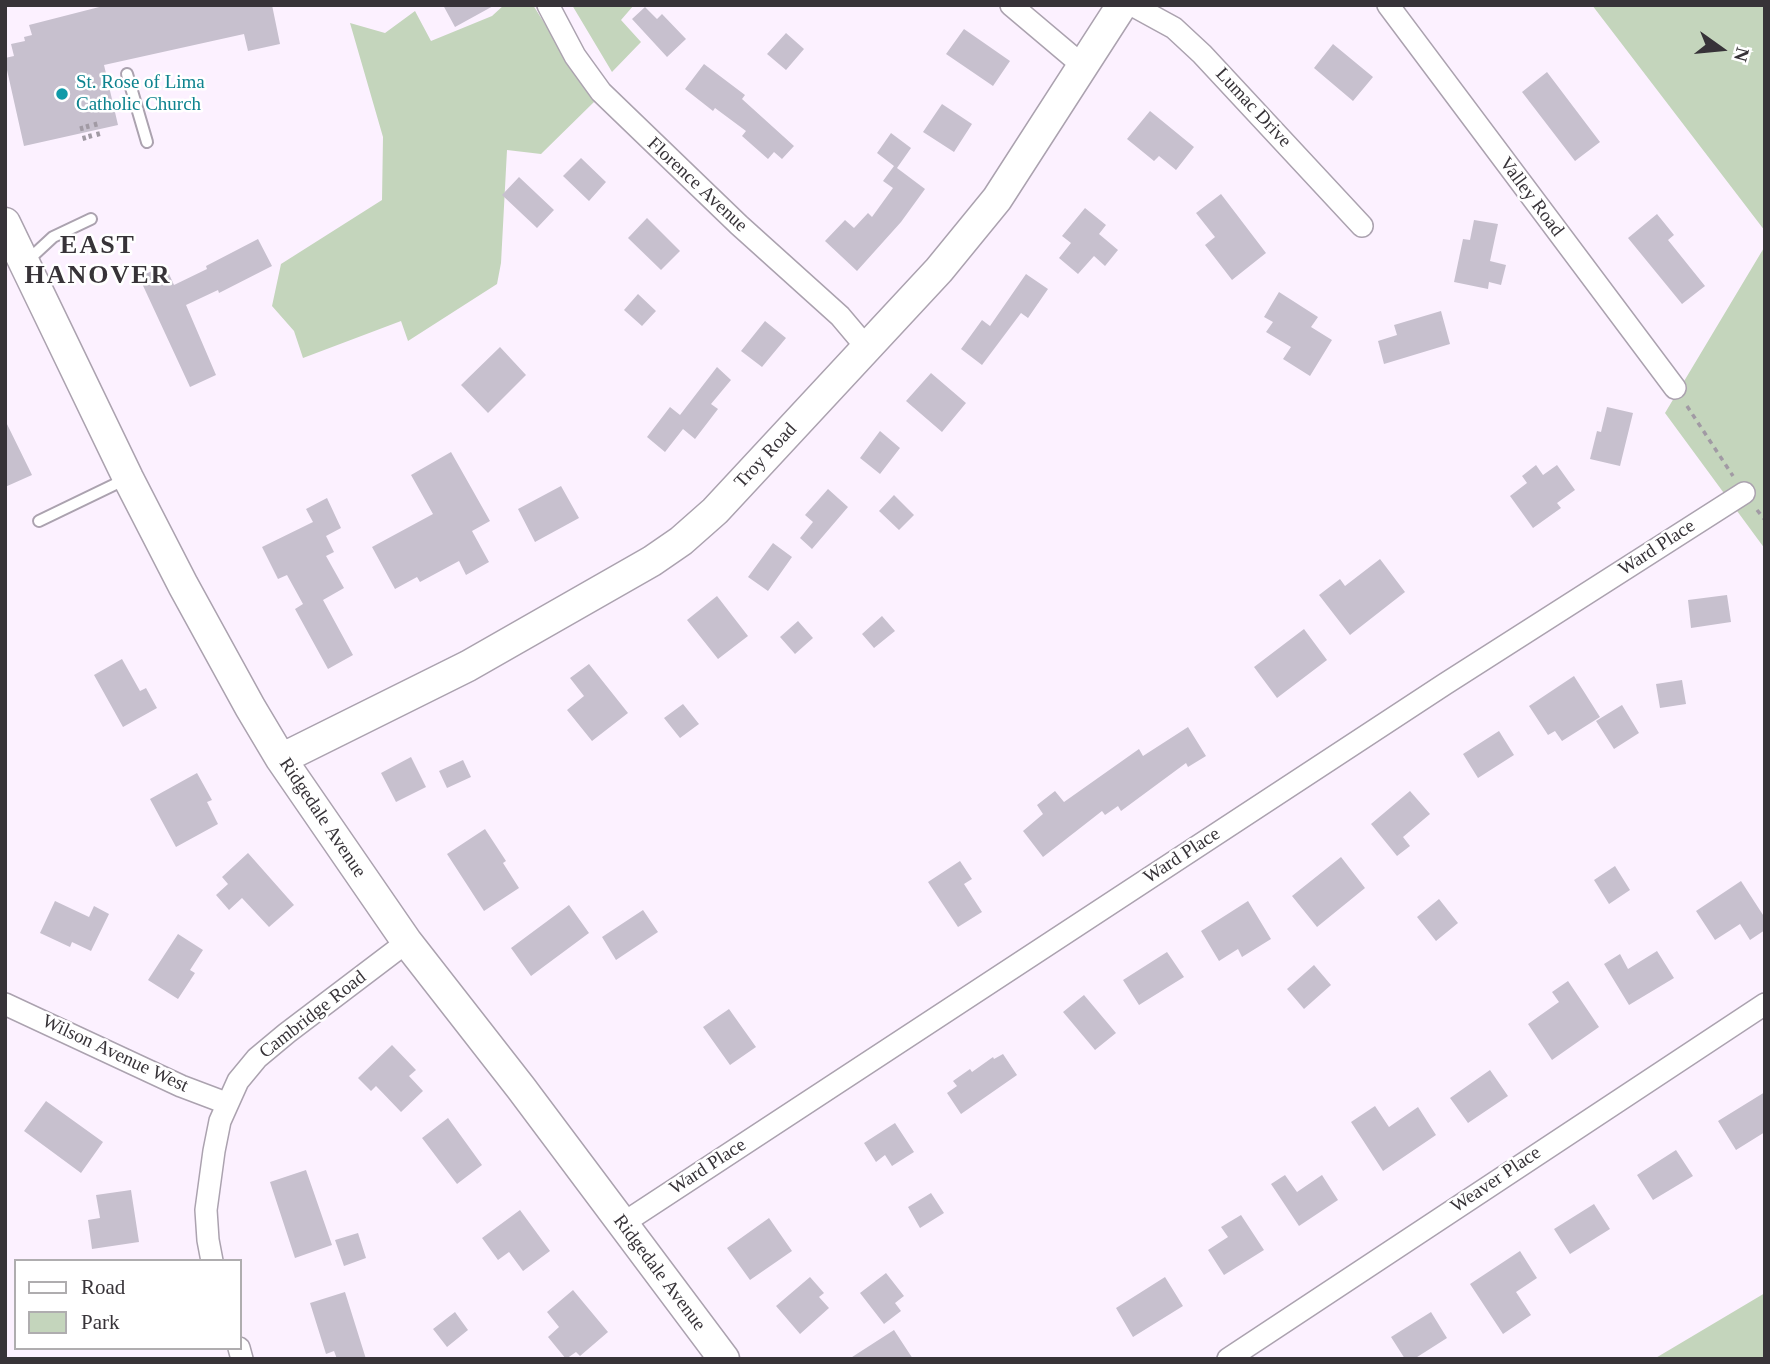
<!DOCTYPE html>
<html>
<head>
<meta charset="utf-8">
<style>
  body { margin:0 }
  #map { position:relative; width:1770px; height:1364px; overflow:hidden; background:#fcf1ff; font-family:Georgia,serif }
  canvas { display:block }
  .frame { position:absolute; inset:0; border:7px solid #373338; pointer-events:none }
  .legend { position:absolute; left:14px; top:1259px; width:228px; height:91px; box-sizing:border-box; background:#fff; border:2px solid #afadaf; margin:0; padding:9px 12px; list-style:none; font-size:21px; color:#373338 }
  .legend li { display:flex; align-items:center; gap:14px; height:35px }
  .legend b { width:35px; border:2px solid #afadaf }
  .north { position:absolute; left:1686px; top:14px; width:70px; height:70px; -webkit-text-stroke:5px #fff; paint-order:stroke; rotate:105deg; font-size:19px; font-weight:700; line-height:28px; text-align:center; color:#373338 }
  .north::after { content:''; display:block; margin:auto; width:24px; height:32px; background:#373338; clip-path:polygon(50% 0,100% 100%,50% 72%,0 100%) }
</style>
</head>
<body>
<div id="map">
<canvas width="1770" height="1364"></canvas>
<div class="frame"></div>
<ul class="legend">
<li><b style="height:9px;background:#fff"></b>Road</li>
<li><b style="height:19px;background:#c4d5bc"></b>Park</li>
</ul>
<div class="north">N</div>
</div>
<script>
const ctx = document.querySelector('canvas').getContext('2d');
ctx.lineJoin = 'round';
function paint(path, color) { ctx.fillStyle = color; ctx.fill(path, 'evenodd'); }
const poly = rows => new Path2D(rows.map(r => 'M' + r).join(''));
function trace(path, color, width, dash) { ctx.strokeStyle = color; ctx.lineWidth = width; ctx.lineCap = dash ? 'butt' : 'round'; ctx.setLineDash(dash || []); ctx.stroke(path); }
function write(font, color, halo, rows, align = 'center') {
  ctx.font = font + ' Georgia,serif'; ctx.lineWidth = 5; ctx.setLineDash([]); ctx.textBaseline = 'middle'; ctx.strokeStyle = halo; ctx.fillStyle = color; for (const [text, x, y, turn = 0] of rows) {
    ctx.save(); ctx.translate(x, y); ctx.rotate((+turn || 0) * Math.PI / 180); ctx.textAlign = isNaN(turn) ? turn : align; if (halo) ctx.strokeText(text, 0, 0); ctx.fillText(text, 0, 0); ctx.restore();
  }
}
paint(poly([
  [504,5,533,5,594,102,541,154,507,150,501,263,497,284,408,341,401,321,303,358,294,331,272,306,281,264,382,200,383,137,350,23,385,33,415,11,431,41,492,16],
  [572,5,634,5,621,20,641,42,612,72],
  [1592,5,1765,5,1765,231],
  [1765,246,1765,549,1665,413],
  [1765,1293,1765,1359,1654,1359]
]), '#c4d5bc');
paint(poly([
  [107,5,272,5,280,44,248,51,244,34,104,65,118,125,24,146,5,61,5,58,14,56,11,44,25,41,24,37,32,35,29,25],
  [443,5,495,5,455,27],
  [645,7,657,19,662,14,686,39,667,57,632,19],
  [964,29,1010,61,993,86,946,54],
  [786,33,804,49,786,70,767,54],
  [1333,44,1373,77,1353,101,1314,68],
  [704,64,745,95,742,99,794,146,782,159,774,152,768,159,742,136,746,131,715,108,713,111,685,89],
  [1547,72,1600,142,1575,161,1522,92],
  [942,104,972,124,954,152,923,132],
  [1150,111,1194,147,1176,170,1159,156,1154,161,1127,139],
  [891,133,911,148,897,168,925,189,901,222,857,271,825,241,845,220,854,228,868,213,872,217,893,188,883,181,894,166,877,153],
  [581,158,606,182,589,201,563,176],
  [519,177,554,210,537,228,502,195],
  [1221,194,1266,253,1232,280,1205,245,1215,237,1196,213],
  [1085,208,1106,225,1099,234,1118,250,1105,266,1094,256,1078,274,1059,258,1071,243,1062,236],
  [1657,214,1674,235,1668,240,1705,286,1682,304,1628,238],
  [647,218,680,251,661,270,628,238],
  [1474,220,1498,224,1490,261,1506,265,1501,285,1489,282,1488,289,1454,282,1463,239,1470,240],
  [258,239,272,266,219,293,218,290,186,305,216,375,190,387,139,277,165,265,174,285,207,269,206,266],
  [1026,274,1048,289,1028,318,1021,313,982,365,961,349,982,320,990,326],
  [1279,292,1318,317,1311,327,1332,340,1310,376,1283,359,1291,347,1266,332,1273,322,1264,317],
  [638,294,656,311,642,326,624,310],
  [1441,311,1450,344,1384,364,1378,341,1397,335,1394,325],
  [765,321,786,338,762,367,741,351],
  [500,347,526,375,488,413,461,385],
  [717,367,731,380,711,404,718,409,695,439,683,429,665,452,647,437,670,407,680,415],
  [931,373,966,403,942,432,906,401],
  [1607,407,1633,413,1620,466,1590,459,1597,431,1601,432],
  [5,420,32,475,5,487],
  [880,431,900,448,880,474,860,458],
  [451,452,490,521,472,531,489,562,466,575,459,561,420,582,417,577,395,589,372,547,433,514,411,475],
  [1536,465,1543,475,1557,465,1575,490,1557,503,1561,508,1533,528,1510,496,1527,483,1522,476],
  [561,486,579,518,535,542,518,509],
  [828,489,848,507,812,549,800,538,813,522,805,515],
  [894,495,914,515,899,530,879,511],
  [327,498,341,528,326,536,334,552,326,556,344,588,323,600,353,655,328,669,295,609,303,604,287,575,278,579,262,547,313,522,306,509],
  [773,543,792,557,768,591,748,577],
  [1380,559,1405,592,1350,635,1319,595,1340,579,1345,586],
  [1727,595,1731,622,1691,628,1688,600],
  [717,596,748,636,718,659,687,620],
  [882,616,895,631,874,648,862,634],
  [798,621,813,638,795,654,780,637],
  [1304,629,1327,660,1277,698,1254,667],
  [122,659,140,691,146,688,157,708,123,727,94,675],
  [589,664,628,713,592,741,567,710,584,696,570,678],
  [1574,676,1600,717,1562,741,1555,731,1548,735,1529,706],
  [1682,680,1686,704,1660,708,1656,684],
  [683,704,699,724,680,738,664,718],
  [1622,705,1639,733,1614,749,1596,721],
  [1188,727,1206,756,1188,767,1186,763,1121,811,1118,806,1105,815,1102,811,1043,857,1023,831,1043,814,1037,805,1055,791,1064,802,1139,749,1143,756],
  [1499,731,1514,755,1478,778,1463,754],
  [411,757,426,787,396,802,381,773],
  [463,760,471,777,447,788,439,771],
  [197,773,212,800,207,802,218,824,176,847,150,799],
  [1410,791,1430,814,1403,837,1410,846,1397,856,1371,824],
  [485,829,506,861,503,863,519,888,484,911,447,854],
  [248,853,294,905,269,927,242,898,229,910,216,895,228,884,222,877],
  [1341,857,1365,888,1317,927,1292,896],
  [960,861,972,879,964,884,982,912,958,927,928,882],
  [1615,866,1630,890,1609,904,1594,880],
  [1741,881,1765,918,1765,930,1750,940,1740,924,1715,940,1696,911],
  [1439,899,1458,923,1436,941,1417,917],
  [55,901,89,917,94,906,109,914,91,951,72,942,70,947,40,933],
  [1248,901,1271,939,1242,957,1238,949,1219,961,1201,931],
  [569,905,589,933,531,976,511,948],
  [643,910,658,932,616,960,602,937],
  [178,934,203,950,190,970,195,973,178,999,148,980],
  [1657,951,1674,978,1629,1005,1604,964,1620,954,1628,969],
  [1167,952,1184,977,1139,1005,1123,980],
  [1314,965,1331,985,1304,1009,1287,989],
  [1568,981,1599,1027,1552,1060,1528,1024,1559,1002,1552,992],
  [1084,995,1116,1033,1095,1050,1063,1012],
  [729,1009,756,1047,730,1065,703,1027],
  [392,1045,416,1070,409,1076,423,1091,401,1112,376,1086,371,1091,358,1078],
  [1003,1054,1017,1075,961,1114,947,1093,957,1086,953,1081,970,1069,972,1072,993,1057,994,1059],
  [1490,1070,1508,1096,1468,1123,1450,1098],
  [1765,1092,1765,1132,1736,1150,1718,1121],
  [46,1101,103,1142,81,1173,24,1131],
  [1375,1106,1389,1127,1418,1107,1436,1135,1383,1171,1351,1122],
  [448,1118,482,1165,457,1184,422,1138],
  [895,1123,914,1152,892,1166,885,1155,876,1162,864,1143],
  [1676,1150,1693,1176,1653,1200,1637,1175],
  [306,1170,332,1245,295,1258,270,1182],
  [1285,1175,1297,1192,1322,1175,1338,1200,1299,1226,1271,1184],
  [131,1190,139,1242,92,1249,88,1220,100,1218,96,1195],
  [931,1193,944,1213,920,1228,908,1207],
  [1594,1204,1610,1229,1570,1254,1554,1229],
  [520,1210,550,1251,523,1271,509,1252,498,1260,482,1238],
  [1241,1215,1264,1250,1224,1275,1208,1250,1228,1237,1221,1227],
  [769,1218,792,1251,750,1280,727,1248],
  [358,1233,366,1258,344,1266,335,1240],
  [1520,1251,1537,1278,1516,1292,1531,1315,1503,1334,1470,1284],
  [886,1273,904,1296,895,1303,901,1311,884,1324,860,1293],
  [810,1277,824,1293,819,1297,829,1308,800,1334,776,1306],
  [1165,1277,1183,1306,1133,1337,1116,1308],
  [573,1290,608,1332,580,1356,576,1352,566,1359,548,1337,559,1327,547,1312],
  [345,1292,366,1359,337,1359,334,1351,326,1354,310,1303],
  [455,1312,468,1330,447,1347,433,1329],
  [1431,1312,1447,1338,1414,1359,1405,1359,1391,1337],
  [894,1330,913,1359,849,1359]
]), '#c7c0ce');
const lane = poly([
  [127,74,147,142],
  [26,262,53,237,91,219],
  [39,521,126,479]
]);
const street = poly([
  [548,5,575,56,601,92,739,225,840,316,867,348],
  [1011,5,1082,65],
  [1132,5,1174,28,1202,54,1362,226],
  [1388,5,1675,388],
  [5,1004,181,1086,226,1103],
  [622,1224,1445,684,1744,493],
  [212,1261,208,1240,206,1210,214,1151,220,1121,238,1081,257,1058,287,1033,407,942],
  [239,1348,242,1359],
  [1228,1359,1765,1004]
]);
const secondary = poly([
  [5,223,128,478,183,585,250,707,281,759,407,942,521,1088,724,1359],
  [281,759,468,666,652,561,681,541,715,511,939,270,997,199,1122,5]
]);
trace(lane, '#aba2af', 14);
trace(street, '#aba2af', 24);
trace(secondary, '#aba2af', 33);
trace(poly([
  [95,122,99,137],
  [87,124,91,139],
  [81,126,85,141],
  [1687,406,1733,476],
  [1757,510,1765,520]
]), '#a19aa4', 3.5, [5, 5]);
trace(lane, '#fff', 10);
trace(street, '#fff', 21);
trace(secondary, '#fff', 30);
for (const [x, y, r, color] of [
  [62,94,7,"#0f9aa8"]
]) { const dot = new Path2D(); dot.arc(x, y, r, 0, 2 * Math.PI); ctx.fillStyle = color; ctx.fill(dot); trace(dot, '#fff', 2.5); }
write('19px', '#0d838f', '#fff', [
  ["St. Rose of Lima",76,83],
  ["Catholic Church",76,105]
], 'left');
write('19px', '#373338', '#fff', [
  ["Lumac Drive",1253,108,47],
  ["Florence Avenue",697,185,43],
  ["Valley Road",1531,197,53],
  ["Troy Road",766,456,-47],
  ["Ward Place",1657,548,-33],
  ["Ridgedale Avenue",322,818,56],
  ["Ward Place",1182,856,-33],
  ["Cambridge Road",313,1015,-38],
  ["Wilson Avenue West",115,1054,25],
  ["Ward Place",708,1167,-33],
  ["Weaver Place",1496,1180,-34],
  ["Ridgedale Avenue",659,1273,53]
]);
ctx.letterSpacing = '2px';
write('bold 26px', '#373338', '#fff', [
  ["EAST",98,246],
  ["HANOVER",98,276]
]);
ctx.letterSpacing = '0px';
</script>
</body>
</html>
